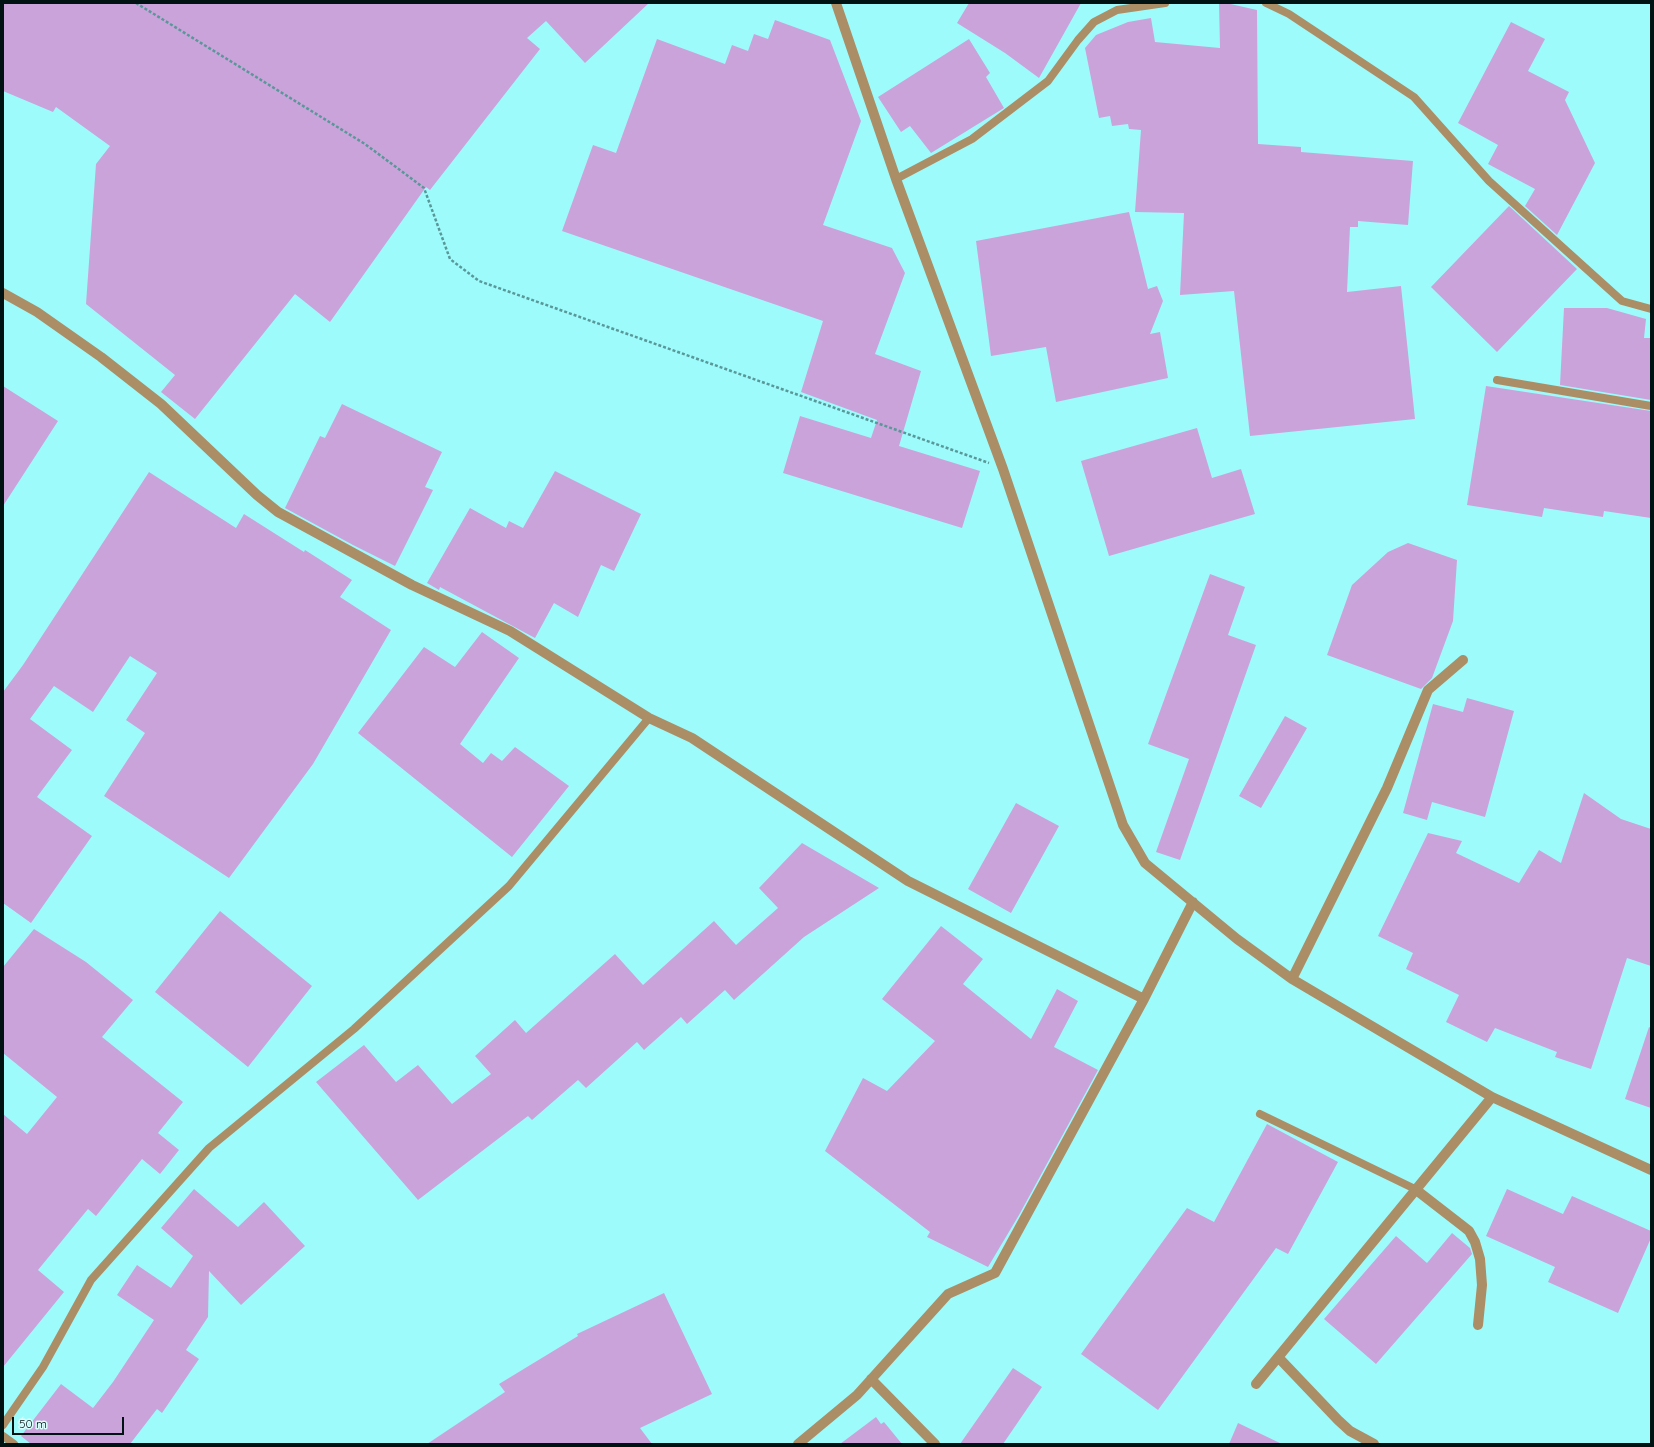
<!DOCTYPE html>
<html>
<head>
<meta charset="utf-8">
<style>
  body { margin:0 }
  #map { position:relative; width:1654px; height:1447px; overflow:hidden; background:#9dfbfc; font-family:Quicksand,sans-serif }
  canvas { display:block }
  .frame { position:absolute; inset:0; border:4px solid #011212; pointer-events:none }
  .scale { position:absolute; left:12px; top:1417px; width:112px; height:18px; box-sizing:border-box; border:2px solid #011212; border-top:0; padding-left:5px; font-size:12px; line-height:14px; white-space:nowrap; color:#011212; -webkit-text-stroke:3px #dbfefd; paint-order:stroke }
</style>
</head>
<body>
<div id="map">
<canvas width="1654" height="1447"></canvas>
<div class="frame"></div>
<div class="scale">50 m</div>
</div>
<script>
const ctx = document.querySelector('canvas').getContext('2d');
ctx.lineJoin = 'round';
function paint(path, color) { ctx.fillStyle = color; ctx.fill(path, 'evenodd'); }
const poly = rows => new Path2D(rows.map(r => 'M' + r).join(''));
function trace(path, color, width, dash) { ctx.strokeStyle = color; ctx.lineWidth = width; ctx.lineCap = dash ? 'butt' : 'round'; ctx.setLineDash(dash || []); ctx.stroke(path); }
paint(poly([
  [3,3,649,3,585,63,546,21,527,38,540,49,430,190,426,187,330,322,295,294,195,419,161,392,175,375,86,304,96,164,110,146,56,107,53,112,3,91],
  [969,3,1081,3,1039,78,1005,53,957,23],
  [1219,3,1226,3,1257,10,1258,144,1301,147,1301,152,1413,161,1408,225,1358,221,1358,227,1350,227,1347,292,1401,286,1415,419,1250,436,1234,291,1180,295,1184,213,1135,212,1141,130,1129,129,1128,124,1112,126,1110,116,1099,118,1085,48,1096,35,1128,22,1151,18,1155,42,1220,48],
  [775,20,830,40,861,121,823,225,892,248,905,273,875,354,921,371,899,446,980,471,962,528,783,473,800,416,871,438,877,420,801,392,823,321,562,231,593,145,616,153,657,39,725,64,732,45,748,51,754,34,768,39],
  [1511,22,1545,39,1528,71,1569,92,1565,100,1595,163,1557,235,1525,206,1535,189,1488,164,1498,145,1458,123],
  [969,39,990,73,986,77,1004,108,931,153,910,126,901,132,878,97],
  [1509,206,1577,269,1497,352,1431,287],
  [1129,212,1148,289,1157,286,1163,301,1150,334,1160,332,1168,378,1056,402,1046,347,991,356,976,241],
  [1564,308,1607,308,1646,319,1644,338,1651,338,1651,400,1560,385],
  [3,386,58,421,3,506],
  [1486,386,1651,411,1651,518,1604,511,1603,517,1544,508,1542,517,1467,505],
  [342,404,442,452,425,487,433,490,395,566,353,545,285,508,320,436,325,438],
  [1197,428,1212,478,1241,469,1255,514,1109,556,1081,461],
  [555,471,641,514,614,571,601,565,578,617,554,603,535,638,440,587,439,590,427,583,470,508,506,528,509,521,523,528],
  [149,472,236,528,244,514,304,552,305,550,352,580,340,597,391,630,313,764,229,878,104,796,145,733,126,720,157,673,130,656,93,712,54,686,30,719,72,750,37,797,92,836,31,923,3,903,3,692,23,665],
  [1408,543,1457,560,1453,621,1432,678,1421,689,1327,655,1352,585,1388,552],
  [1210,574,1245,587,1228,635,1256,645,1180,860,1156,852,1189,759,1148,744],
  [482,632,519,658,460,744,483,763,491,753,502,761,515,747,569,786,512,857,358,733,424,647,455,667],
  [1467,698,1514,711,1485,817,1432,802,1427,820,1403,813,1433,704,1463,712],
  [1285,716,1307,728,1261,808,1239,796],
  [1584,793,1621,819,1651,829,1651,966,1627,958,1591,1069,1555,1057,1557,1052,1495,1028,1487,1042,1446,1022,1459,995,1406,969,1413,953,1378,936,1428,833,1462,841,1456,853,1519,883,1539,850,1561,863],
  [1016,803,1059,826,1011,913,968,889],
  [802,843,879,888,804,937,734,1000,725,990,687,1024,681,1017,644,1050,637,1042,586,1088,578,1080,532,1120,528,1116,418,1200,316,1082,364,1045,396,1082,418,1065,452,1104,491,1074,475,1056,515,1020,526,1033,615,954,643,985,714,921,736,945,778,908,759,888],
  [220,911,312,986,248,1067,155,992],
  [941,926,983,959,963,984,1031,1039,1057,989,1078,1001,1054,1047,1098,1070,1019,1215,988,1267,927,1237,930,1232,825,1151,863,1078,887,1091,935,1041,882,999],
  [34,929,86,962,133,1000,102,1037,183,1102,158,1133,179,1150,160,1174,142,1159,96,1216,88,1209,38,1270,64,1292,3,1367,3,1114,27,1134,57,1097,3,1053,3,967],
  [1649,1027,1651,1028,1651,1108,1625,1099],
  [1267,1124,1338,1162,1288,1254,1276,1248,1158,1410,1081,1354,1187,1208,1214,1222],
  [194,1189,238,1227,264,1202,305,1246,241,1305,209,1271,208,1317,186,1350,199,1359,162,1413,157,1409,130,1444,31,1444,21,1436,61,1384,93,1408,113,1382,154,1320,117,1295,137,1265,171,1288,193,1256,161,1228],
  [1507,1189,1563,1214,1572,1196,1651,1231,1651,1238,1618,1313,1548,1282,1555,1267,1486,1236],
  [1452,1233,1470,1248,1472,1254,1376,1364,1324,1319,1396,1236,1427,1263],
  [664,1293,712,1394,640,1428,652,1444,427,1444,505,1392,499,1384,578,1336,577,1334],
  [1013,1368,1042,1387,1003,1444,960,1444],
  [876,1417,881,1424,884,1422,902,1444,840,1444],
  [1238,1423,1282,1444,1229,1444]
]), '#cba3db');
trace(poly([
  [136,3,365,144,424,188,450,259,479,281,989,463]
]), '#5a9798', 2.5, [3, 2]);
trace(poly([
  [1266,3,1289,14,1414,97,1489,181,1622,301,1651,309],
  [896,179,972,139,1048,81,1078,40,1094,22,1117,10,1165,3],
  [1497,380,1651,406],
  [1260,1114,1415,1189],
  [3,1425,43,1367,91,1280,209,1148,354,1029,509,886,649,718],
  [3,1436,14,1444]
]), '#ab8e66', 8);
trace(poly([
  [836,3,896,179,1003,469,1123,825,1145,863,1237,939,1292,979,1492,1097,1651,1170],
  [3,293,37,312,101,357,161,404,257,495,278,512,412,585,510,631,649,718,692,738,908,881,1144,999,1193,902],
  [1292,979,1387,788,1428,690,1463,660],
  [1415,1189,1464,1227,1469,1231,1475,1242,1480,1259,1482,1285,1478,1325],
  [1278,1357,1338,1420,1350,1431,1374,1444],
  [871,1379,935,1444],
  [1256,1384,1492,1097],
  [798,1444,857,1395,948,1294,995,1273,1144,999]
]), '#ab8e66', 10);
</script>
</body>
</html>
